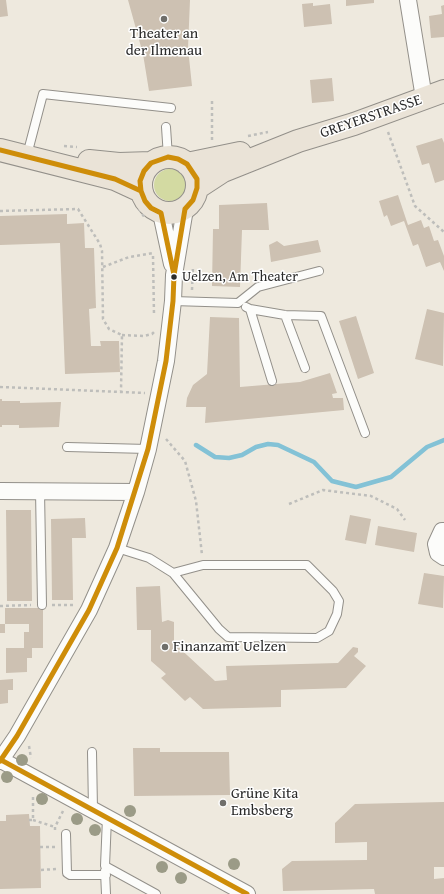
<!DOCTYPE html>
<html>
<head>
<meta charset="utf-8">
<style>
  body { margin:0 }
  canvas { display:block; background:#eee9de }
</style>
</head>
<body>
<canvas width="444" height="894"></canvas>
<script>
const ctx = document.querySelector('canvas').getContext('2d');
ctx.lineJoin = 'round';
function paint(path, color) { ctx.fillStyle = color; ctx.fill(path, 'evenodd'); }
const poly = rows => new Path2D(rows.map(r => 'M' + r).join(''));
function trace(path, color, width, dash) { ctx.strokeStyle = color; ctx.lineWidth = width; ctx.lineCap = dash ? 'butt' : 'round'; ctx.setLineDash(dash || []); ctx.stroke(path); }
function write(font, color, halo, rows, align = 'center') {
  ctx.font = font + ' "Gentium Book Plus",serif'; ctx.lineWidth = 3; ctx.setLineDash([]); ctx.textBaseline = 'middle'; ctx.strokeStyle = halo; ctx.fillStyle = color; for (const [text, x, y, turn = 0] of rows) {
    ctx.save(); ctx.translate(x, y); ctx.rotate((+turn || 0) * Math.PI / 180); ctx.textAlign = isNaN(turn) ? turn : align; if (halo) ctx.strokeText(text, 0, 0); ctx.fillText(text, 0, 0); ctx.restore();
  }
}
paint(poly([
  '154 185a16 16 0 1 1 32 0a16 16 0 1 1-32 0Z'
]), '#d3daa2');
trace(poly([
  [196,445,215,457,229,458,242,455,256,447,268,444,278,445,314,462,332,481,356,487,391,477,427,447,444,440]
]), '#83c2d6', 4.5);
paint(poly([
  [0,0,6,0,8,16,0,17],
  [128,0,190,0,188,48,192,86,149,91,143,54],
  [346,0,374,0,374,3,346,6],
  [313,3,313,6,330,4,332,24,304,27,302,4],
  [444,5,444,37,431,38,429,16,442,14,441,6],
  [332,78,334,101,312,103,310,80],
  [442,138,444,143,444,180,435,183,429,163,422,165,416,146],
  [398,195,408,225,421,220,424,228,429,226,434,241,438,240,444,256,444,271,440,262,426,267,418,244,413,246,404,221,391,226,387,215,384,217,379,201],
  [267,203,269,230,242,230,240,287,212,286,213,229,219,229,219,205],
  [67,214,67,224,84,223,85,248,94,248,96,308,89,309,91,346,101,346,100,341,119,341,120,372,65,374,60,243,0,245,0,216],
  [318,240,321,252,271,262,269,245,277,241,284,246],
  [427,309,444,313,443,366,415,359],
  [356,316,374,373,358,379,339,321],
  [210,317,239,318,240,387,300,382,330,373,337,393,332,394,333,398,343,398,344,410,205,423,206,407,186,407,187,398,193,385,207,374],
  [0,399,2,399,2,401,20,401,20,403,61,402,59,427,19,428,19,425,2,425,2,427,0,427],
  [6,510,31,510,32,601,7,601],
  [350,515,371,519,366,544,345,540],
  [85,518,86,538,72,538,73,600,52,600,51,519],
  [378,526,417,533,414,552,375,545],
  [424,573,444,576,443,608,418,604],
  [160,586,162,622,168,620,174,622,174,643,215,681,227,680,226,666,338,663,353,647,358,648,358,652,354,656,366,666,346,688,281,690,281,707,203,709,190,697,185,701,161,678,166,674,151,661,151,630,137,630,136,587],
  [5,608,43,608,43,648,32,648,32,658,27,658,27,672,6,673,6,648,24,648,24,632,29,632,29,624,5,624],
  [0,624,5,624,5,633,0,633],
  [13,679,13,690,8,690,8,703,0,704,0,680],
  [133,748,160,748,160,752,229,752,230,795,134,796],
  [444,802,444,867,434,867,434,879,444,878,444,894,375,894,374,889,283,891,282,869,292,861,367,860,367,842,335,843,335,823,355,804],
  [29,814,30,826,40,826,41,888,0,889,0,821,6,821,6,815]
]), '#cdc1b2');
const lane = poly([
  [166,127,168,157],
  [27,155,43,94,171,108],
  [173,301,238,303,258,287,319,271],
  [246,307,250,309,272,381],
  [250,309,285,315,321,316,365,433],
  [285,315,305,368],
  [67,447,148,449],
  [40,491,42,605],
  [117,548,149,558,173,573,219,629,228,637,317,638,329,631,337,614,339,601,333,591,307,565,203,565,173,573],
  [92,752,93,810],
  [107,818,105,866,156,894],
  [66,834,67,873,70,875,106,875],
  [105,871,106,894]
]);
const street = poly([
  [408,0,424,98],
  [161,213,172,264],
  [0,491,136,492],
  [444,531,442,531,436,544,438,553,444,557],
  [1,760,247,894],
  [0,761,17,736,89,610,117,548,136,492,148,449,166,361,173,301,174,275,185,209]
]);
const primary = poly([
  [0,150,115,179,141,191],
  '141 185a28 28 0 1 1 56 0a28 28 0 1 1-56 0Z',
  [89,161,119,164,151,163],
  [187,164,240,153],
  [197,188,223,171,298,141,354,124,444,91]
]);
trace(lane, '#93908a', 10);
trace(street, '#93908a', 18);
trace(primary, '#93908a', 24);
trace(poly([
  [388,132,415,206,444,232],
  [248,136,268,132],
  [212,140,212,98],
  [64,146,77,147],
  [139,209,145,218],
  [0,211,78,209,100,244,102,251,103,319,109,329,122,335,121,391],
  [153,256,154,315],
  [103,267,129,257,153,253],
  [192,290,193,267],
  [122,335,144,336,152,334,154,332],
  [0,387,145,393],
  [166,439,185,461,196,501,202,555],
  [289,504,323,490,371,496,397,509,405,520],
  [52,605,73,605],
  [0,606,31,605],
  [29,746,31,758],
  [29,820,33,820,33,795],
  [33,820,55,827],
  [55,830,55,827,63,811],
  [40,847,55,847],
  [41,870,56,869]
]), '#bebebb', 2.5, [3, 3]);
trace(lane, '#fcfcfa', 8);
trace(street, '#fcfcfa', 16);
trace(primary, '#eae3d7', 22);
trace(poly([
  [0,150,115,179,141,191],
  [168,157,178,159,187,164,197,179,197,188,193,200,185,209,174,275,161,213,151,208,145,201,141,191,140,181,144,171,151,163,168,157],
  [1,760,247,894],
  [0,761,17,736,89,610,117,548,148,449,166,361,173,301,174,275]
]), '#ce8d09', 5);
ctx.fillStyle = '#9b9b87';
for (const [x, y] of [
  [22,760],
  [7,777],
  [42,799],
  [130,811],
  [77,819],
  [95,830],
  [234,864],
  [162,867],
  [181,878]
]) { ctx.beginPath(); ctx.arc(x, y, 6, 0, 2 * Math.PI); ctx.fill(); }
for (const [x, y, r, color] of [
  [164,19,4,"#6f6e6a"],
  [174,277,3.5,"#2b2b2b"],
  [165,647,4,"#6f6e6a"],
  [223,803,4,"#6f6e6a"]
]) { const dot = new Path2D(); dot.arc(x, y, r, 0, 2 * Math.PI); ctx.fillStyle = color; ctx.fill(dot); trace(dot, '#fff', 1.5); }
write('14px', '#2b2b2b', '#fff', [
  ["Uelzen, Am Theater",182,277]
], 'left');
write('15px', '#2b2b2b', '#fff', [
  ["Theater an",164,34,"center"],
  ["der Ilmenau",164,51,"center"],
  ["Finanzamt Uelzen",173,647],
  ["Grüne Kita",231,794],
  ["Embsberg",231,811]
], 'left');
write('15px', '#2b2b2b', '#fff', [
  ["GREYERSTRASSE",371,117,-19]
]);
</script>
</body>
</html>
